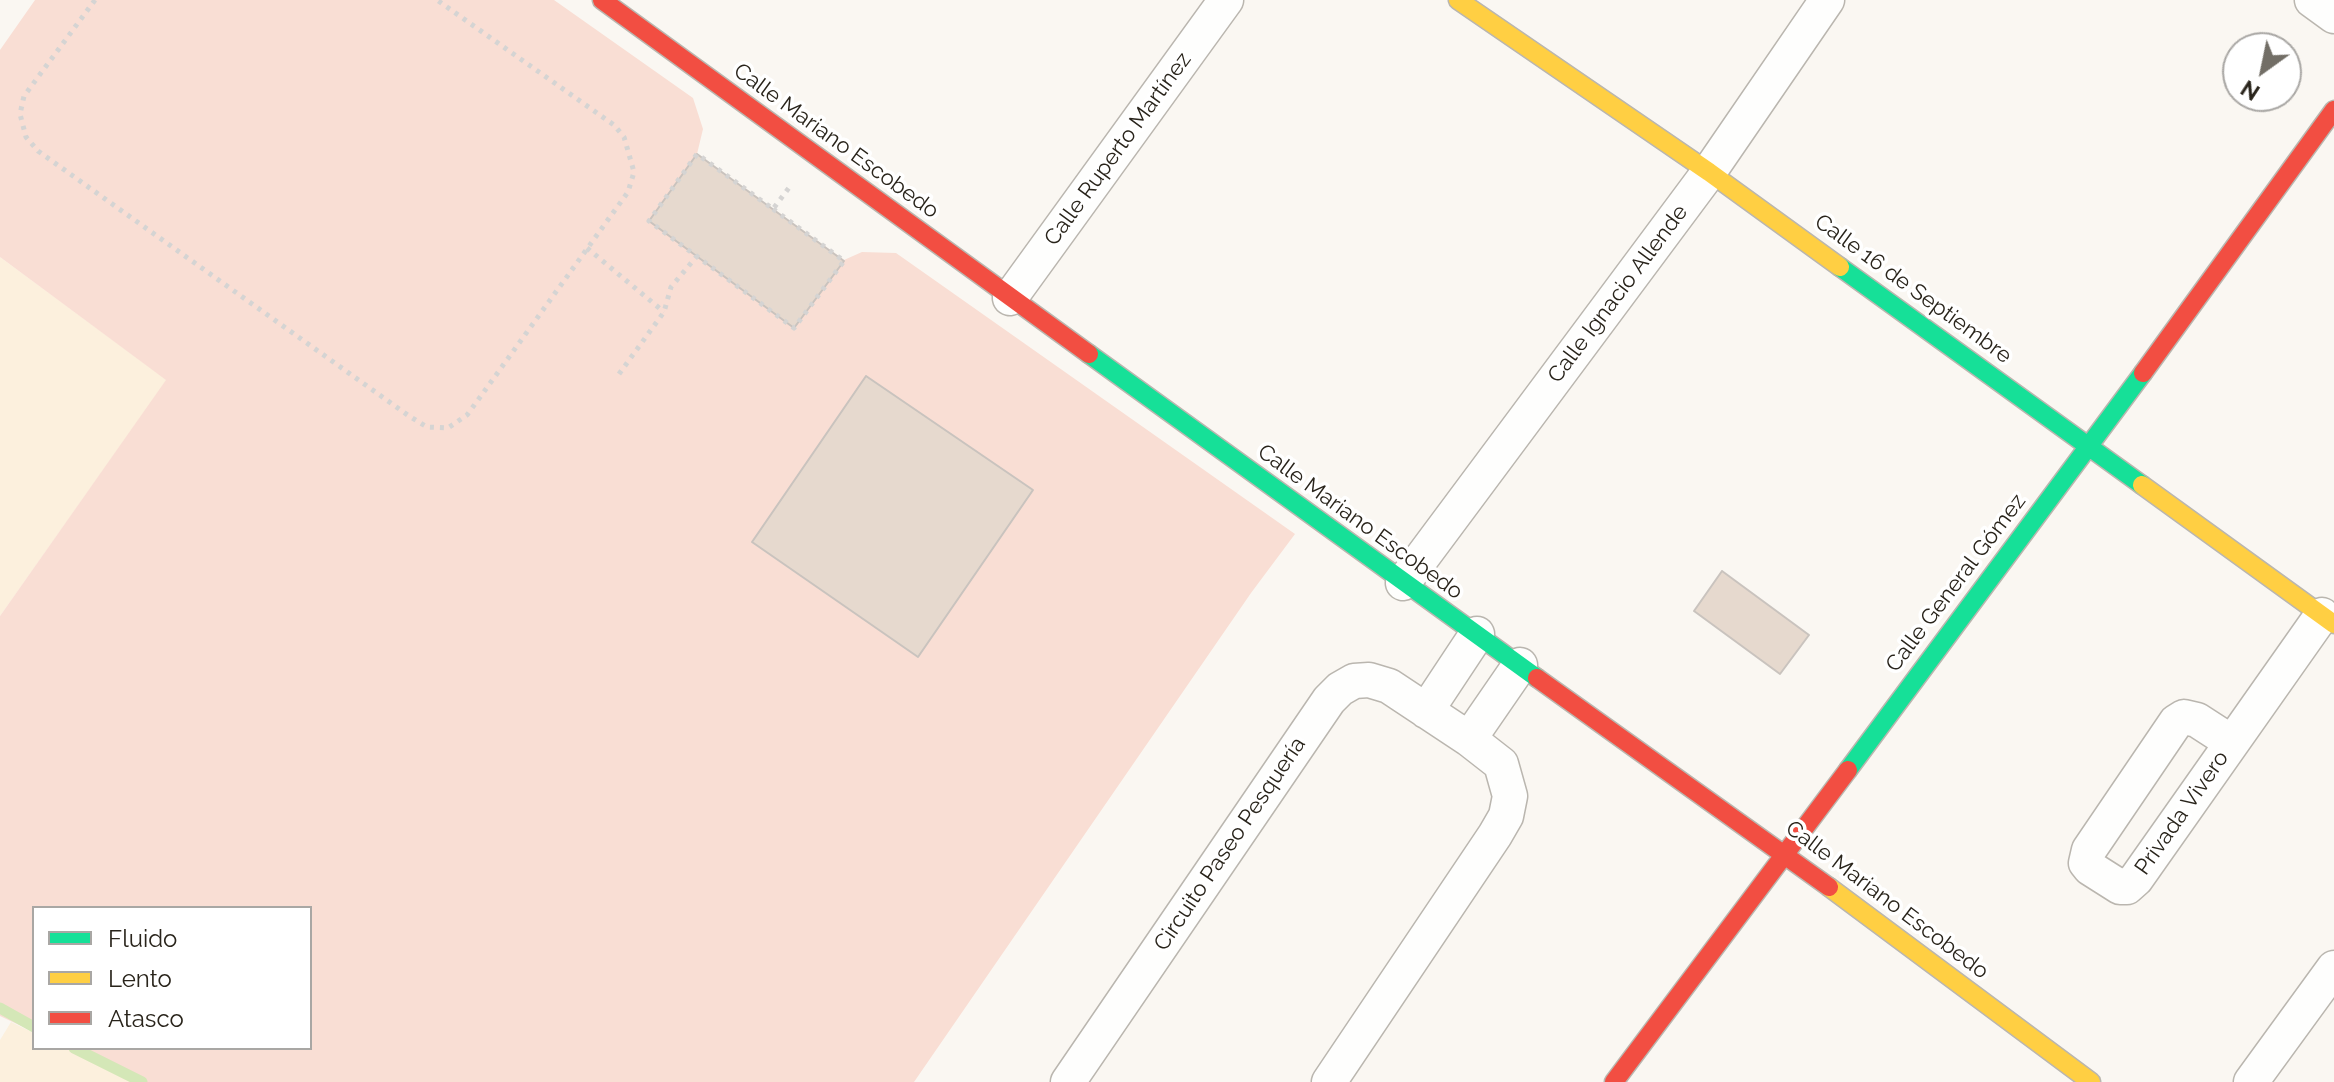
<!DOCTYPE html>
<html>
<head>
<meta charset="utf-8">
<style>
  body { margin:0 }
  #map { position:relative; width:2334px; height:1082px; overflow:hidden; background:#faf7f2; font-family:Raleway,sans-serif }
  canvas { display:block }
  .legend { position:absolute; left:32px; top:906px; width:280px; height:144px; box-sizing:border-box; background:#fff; border:2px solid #a9a7a4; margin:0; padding:10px 14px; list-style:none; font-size:24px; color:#29241b }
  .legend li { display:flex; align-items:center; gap:16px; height:40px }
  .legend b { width:40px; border:2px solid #a9a7a4 }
  .north { position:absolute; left:2222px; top:32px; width:80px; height:80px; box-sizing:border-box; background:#fff; border:2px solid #a9a7a4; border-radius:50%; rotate:213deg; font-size:22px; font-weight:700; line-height:32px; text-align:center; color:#29241b }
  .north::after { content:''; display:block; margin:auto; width:28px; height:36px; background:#726e66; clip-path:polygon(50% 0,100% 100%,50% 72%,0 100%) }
</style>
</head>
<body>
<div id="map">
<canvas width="2334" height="1082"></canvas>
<ul class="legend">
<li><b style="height:10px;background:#16e098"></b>Fluido</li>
<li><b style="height:10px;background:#ffcf43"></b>Lento</li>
<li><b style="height:10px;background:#f24e42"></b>Atasco</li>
</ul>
<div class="north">N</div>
</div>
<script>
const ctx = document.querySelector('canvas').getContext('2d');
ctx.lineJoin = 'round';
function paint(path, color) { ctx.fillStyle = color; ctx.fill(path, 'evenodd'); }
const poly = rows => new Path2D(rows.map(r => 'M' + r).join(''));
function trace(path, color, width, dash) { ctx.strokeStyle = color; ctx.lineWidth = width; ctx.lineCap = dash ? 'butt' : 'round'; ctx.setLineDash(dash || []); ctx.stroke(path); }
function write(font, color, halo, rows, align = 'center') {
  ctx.font = font + ' Raleway,sans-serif'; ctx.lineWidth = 7; ctx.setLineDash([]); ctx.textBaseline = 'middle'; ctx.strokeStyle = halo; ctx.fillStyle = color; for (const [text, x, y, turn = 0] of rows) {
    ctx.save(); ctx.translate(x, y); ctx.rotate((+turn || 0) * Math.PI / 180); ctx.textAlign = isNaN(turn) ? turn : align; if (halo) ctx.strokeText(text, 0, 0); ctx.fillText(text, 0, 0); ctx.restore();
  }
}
paint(poly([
  [0,257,167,380,0,616],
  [11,1022,34,1033,34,1048,67,1048,141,1082,0,1082,0,1040]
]), '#fcf0dd');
paint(poly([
  [35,0,554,0,693,98,703,129,697,154,773,209,844,260,862,252,896,253,1295,534,1251,593,914,1082,144,1082,68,1048,310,1048,310,908,34,908,34,1032,0,1016,0,616,166,380,0,257,0,50]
]), '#f9ded4');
trace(poly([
  [0,1008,34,1027],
  [74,1048,142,1082]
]), '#d4e7b7', 11);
const building = poly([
  [697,154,844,261,794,328,649,221,697,154],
  [866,376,1033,490,918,657,752,542,866,376],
  [1722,571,1809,635,1780,674,1694,611,1722,571]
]);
paint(building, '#e6d9ce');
trace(building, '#c9c3be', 2);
const street = poly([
  [2312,0,2334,16],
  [1010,298,1226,0],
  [1403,583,1709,172,1827,0],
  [1426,711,1477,634],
  [1469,739,1520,665],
  [2231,742,2197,720,2184,717,2176,722,2089,850,2086,863,2090,868,2120,887,2127,887,2136,879,2322,615],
  [1068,1082,1329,700,1340,689,1354,681,1369,680,1389,686,1469,739,1501,764,1510,796,1506,816,1495,835,1329,1082],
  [2251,1082,2334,968]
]);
const fast = poly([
  [1840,267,2142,485],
  [1089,354,1537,678],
  [1848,770,2143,373]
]);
const slow = poly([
  [1458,0,1709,172,1840,267],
  [2142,485,2334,624],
  [1829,887,2091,1082]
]);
const jam = poly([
  [602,0,1089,354],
  [2143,373,2334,110],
  [1537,678,1829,887],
  [1614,1082,1848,770]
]);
trace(street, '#bab6af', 37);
trace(fast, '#bab6af', 21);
trace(slow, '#bab6af', 21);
trace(jam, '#bab6af', 21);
trace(poly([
  [95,0,24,96,20,114,26,137,38,151,409,416,427,427,448,428,467,415,478,400,628,192,634,172,624,137,614,125,437,0],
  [773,209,844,261,794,328,649,221,697,154,773,209,791,185],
  [587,248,664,312],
  [619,374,664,312,671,287,697,256]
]), '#d5d4d3', 5, [4, 6]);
trace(street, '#fefefd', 34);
trace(fast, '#16e098', 18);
trace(slow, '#ffcf43', 18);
trace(jam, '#f24e42', 18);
write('22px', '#29241b', '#fff', [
  ["Calle Mariano Escobedo",836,141,36],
  ["Calle Ruperto Martínez",1118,149,-54],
  ["Calle 16 de Septiembre",1913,289,36],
  ["Calle Ignacio Allende",1618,294,-53],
  ["Calle Mariano Escobedo",1360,522,36],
  ["Calle General Gómez",1956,583,-53],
  ["Privada Vivero",2182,813,-55],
  ["Circuito Paseo Pesquería",1230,844,-56],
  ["Calle Mariano Escobedo",1887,900,37]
]);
</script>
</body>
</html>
